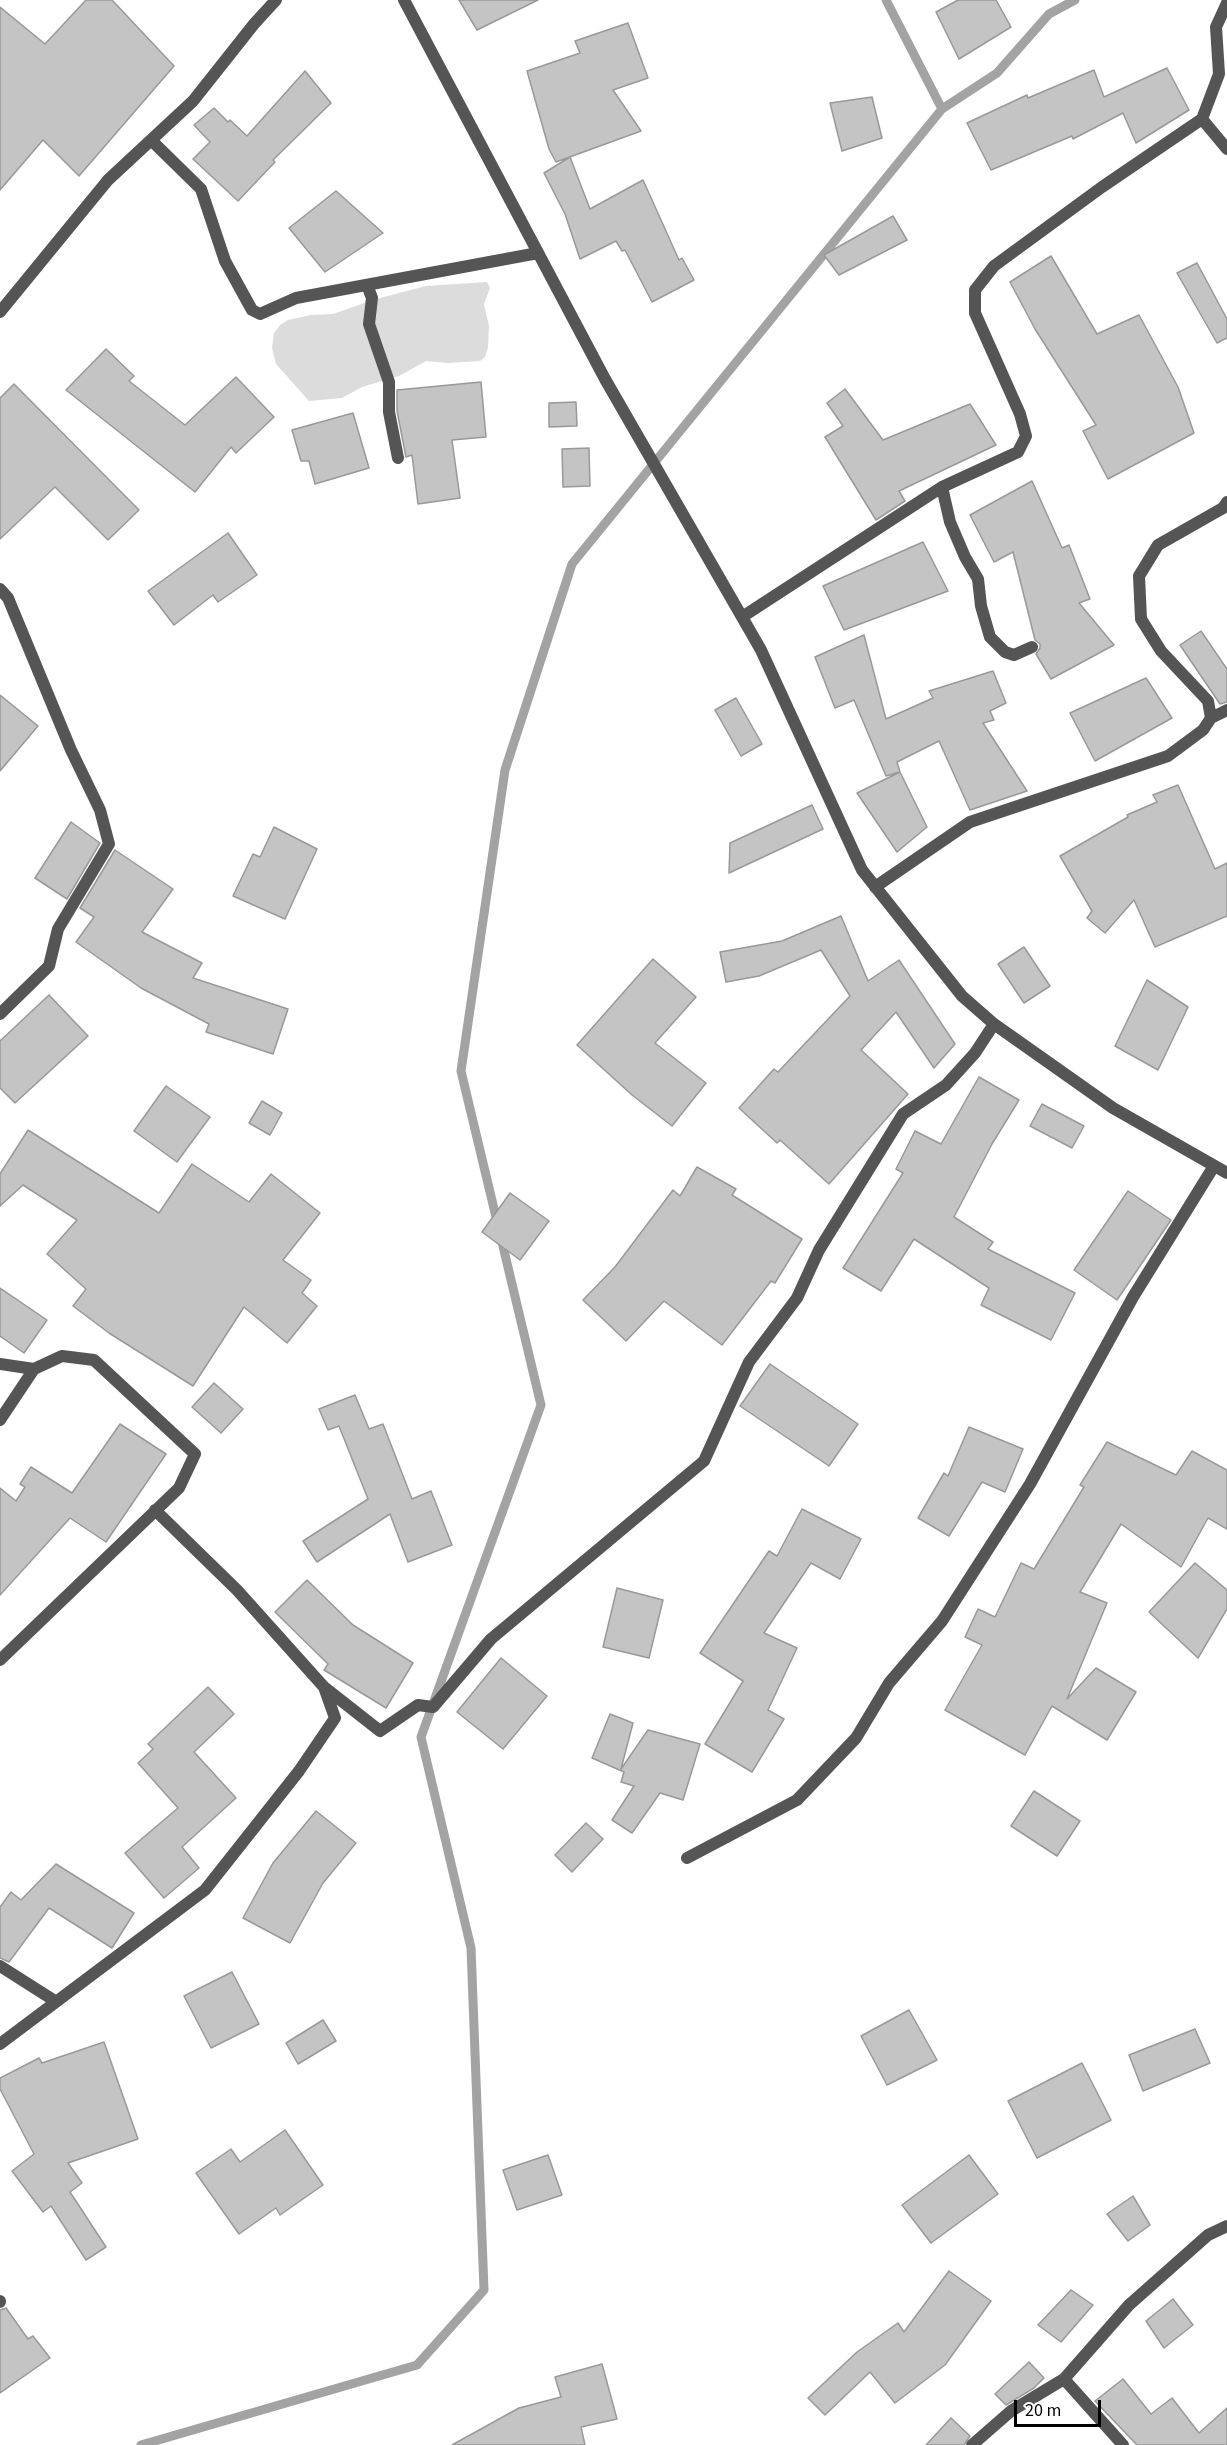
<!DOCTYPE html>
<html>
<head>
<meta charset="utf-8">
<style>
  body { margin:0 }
  #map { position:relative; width:1227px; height:2445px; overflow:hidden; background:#fff; font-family:"Source Sans 3",sans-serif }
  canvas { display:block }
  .scale { position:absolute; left:1014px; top:2400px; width:87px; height:27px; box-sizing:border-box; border:3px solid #000; border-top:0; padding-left:8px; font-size:18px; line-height:21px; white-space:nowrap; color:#000; -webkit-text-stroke:4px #fff; paint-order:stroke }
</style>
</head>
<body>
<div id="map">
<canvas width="1227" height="2445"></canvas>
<div class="scale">20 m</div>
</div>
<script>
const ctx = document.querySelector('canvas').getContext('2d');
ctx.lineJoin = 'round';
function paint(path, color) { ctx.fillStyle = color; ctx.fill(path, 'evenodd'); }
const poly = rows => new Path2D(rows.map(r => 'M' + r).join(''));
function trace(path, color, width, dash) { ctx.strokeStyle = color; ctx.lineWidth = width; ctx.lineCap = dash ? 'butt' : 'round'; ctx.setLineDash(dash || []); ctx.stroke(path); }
paint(poly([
  [487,282,490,288,484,304,489,326,488,347,485,357,480,361,448,363,426,361,399,376,362,387,342,398,309,401,276,364,272,348,274,333,280,325,288,320,311,315,333,314,376,299,426,286]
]), '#dcdcdc');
trace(poly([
  [886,0,942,109],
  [141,2445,417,2365,484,2290,471,1948,421,1737,541,1405,461,1071,505,770,572,564,942,109,997,73,1049,14,1075,0]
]), '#a3a3a3', 9);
const building = poly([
  [86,0,112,0,174,66,79,176,43,140,0,190,0,7,45,44,86,0],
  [459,0,538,0,477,30,459,0],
  [958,0,996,0,1011,27,959,59,936,12,958,0],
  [628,23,648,78,613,90,641,131,556,162,549,149,527,71,580,53,575,41,628,23],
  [1167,68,1189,110,1136,143,1123,113,1073,139,1072,136,991,170,967,123,1027,95,1028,98,1094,70,1104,97,1167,68],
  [305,71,331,103,273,160,275,162,238,201,193,159,210,142,194,125,214,108,228,122,230,120,247,136,305,71],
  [872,97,882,138,842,151,830,103,872,97],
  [570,157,590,209,643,180,679,260,682,258,694,280,652,302,625,250,622,251,616,241,580,259,565,214,544,173,570,157],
  [336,191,383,233,325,272,289,228,336,191],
  [893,216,907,240,839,275,824,255,893,216],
  [1051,256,1097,334,1139,315,1178,387,1194,433,1108,479,1083,431,1096,425,1035,329,1010,282,1051,256],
  [1197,263,1227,319,1227,338,1217,343,1177,273,1197,263],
  [106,349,134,376,129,381,185,425,236,377,274,417,236,453,231,447,195,492,66,390,106,349],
  [481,382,486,437,452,440,460,498,418,504,412,455,406,457,397,411,397,390,481,382],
  [14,384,139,510,108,540,55,487,0,539,0,398,14,384],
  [845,389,883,440,970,404,996,445,899,491,905,501,876,520,825,437,843,426,827,403,845,389],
  [576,402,577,426,549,427,549,403,576,402],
  [353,413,369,468,315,484,309,461,301,461,292,430,353,413],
  [589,448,590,486,563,487,562,449,589,448],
  [1032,481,1062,548,1069,545,1090,599,1079,603,1114,645,1051,679,1036,654,1040,648,1040,644,1035,640,1013,552,994,562,970,515,1032,481],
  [228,533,257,575,218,602,213,595,174,625,148,591,228,533],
  [923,542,948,591,844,630,823,586,923,542],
  [1201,631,1227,669,1227,702,1220,704,1180,645,1201,631],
  [864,635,886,719,933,698,929,691,993,671,1006,703,990,711,994,720,983,723,1027,791,970,810,939,741,897,762,900,772,886,776,854,700,835,708,815,657,864,635],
  [1146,678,1172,718,1095,761,1070,713,1146,678],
  [0,695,38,726,0,771,0,695],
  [736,698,762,744,741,756,715,710,736,698],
  [900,772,927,827,897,852,857,793,900,772],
  [1178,785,1215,869,1227,863,1227,916,1155,947,1134,900,1105,933,1087,918,1092,911,1060,856,1128,817,1127,815,1157,802,1153,795,1178,785],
  [812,805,823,829,729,873,730,843,812,805],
  [71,822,100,843,67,899,35,878,71,822],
  [274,827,317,849,285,919,233,896,253,854,260,857,274,827],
  [115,850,173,889,142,932,202,963,193,978,288,1009,273,1054,206,1032,209,1024,141,988,76,942,94,917,80,908,115,850],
  [841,916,868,981,899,960,955,1044,934,1068,896,1012,861,1050,908,1094,829,1184,780,1140,777,1143,739,1108,774,1069,778,1072,850,996,821,950,759,976,726,982,720,952,782,941,841,916],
  [1024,947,1050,986,1024,1003,998,964,1024,947],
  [653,959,696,997,655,1043,706,1083,672,1126,632,1095,577,1045,653,959],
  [1147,980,1188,1007,1158,1070,1115,1046,1147,980],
  [49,995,88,1036,15,1103,0,1088,0,1041,49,995],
  [979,1077,1019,1100,992,1144,954,1217,993,1242,988,1249,1075,1293,1051,1340,981,1305,989,1288,914,1239,881,1291,843,1268,903,1173,896,1169,915,1131,941,1144,979,1077],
  [166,1086,210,1117,177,1162,134,1131,166,1086],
  [262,1101,282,1113,270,1135,249,1123,262,1101],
  [1042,1104,1084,1126,1072,1148,1030,1126,1042,1104],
  [28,1130,159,1213,192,1164,249,1202,271,1174,320,1213,283,1260,311,1280,302,1293,317,1306,287,1343,244,1307,193,1386,109,1333,73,1306,86,1289,47,1254,77,1220,23,1185,0,1206,0,1174,28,1130],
  [697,1167,736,1189,732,1195,802,1239,775,1283,771,1281,722,1345,664,1301,626,1341,583,1300,615,1267,673,1190,680,1196,697,1167],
  [1128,1191,1171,1220,1117,1300,1074,1270,1128,1191],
  [510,1193,549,1221,520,1260,482,1232,510,1193],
  [0,1288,47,1320,24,1353,0,1336,0,1288],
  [770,1364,858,1424,829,1466,740,1406,770,1364],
  [214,1383,243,1409,221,1433,192,1407,214,1383],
  [355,1395,369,1429,383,1424,412,1499,431,1491,452,1545,408,1562,390,1514,317,1562,303,1541,368,1499,339,1426,328,1430,319,1409,355,1395],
  [120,1424,166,1454,106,1542,70,1518,0,1595,0,1488,16,1501,25,1487,20,1484,31,1467,72,1493,120,1424],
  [969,1427,1023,1449,1005,1492,982,1482,949,1536,918,1518,944,1473,948,1476,969,1427],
  [1107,1442,1176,1475,1192,1451,1227,1470,1227,1529,1208,1518,1181,1567,1121,1524,1080,1592,1107,1603,1067,1699,1096,1668,1136,1692,1107,1740,1052,1706,1025,1755,945,1710,982,1645,965,1637,978,1609,995,1617,1021,1563,1034,1569,1084,1487,1080,1485,1107,1442],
  [802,1509,861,1539,840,1579,811,1563,764,1633,797,1648,768,1710,784,1719,752,1772,705,1744,743,1681,700,1653,769,1551,777,1556,802,1509],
  [1195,1563,1227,1590,1227,1609,1198,1658,1149,1612,1195,1563],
  [307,1580,353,1625,413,1663,386,1708,324,1670,328,1664,275,1612,307,1580],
  [617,1588,663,1600,649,1658,603,1647,617,1588],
  [501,1658,547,1696,503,1749,457,1712,501,1658],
  [208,1687,234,1714,194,1752,236,1798,182,1847,199,1868,164,1898,125,1853,178,1808,138,1763,153,1749,148,1744,208,1687],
  [610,1714,633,1723,621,1769,648,1730,700,1744,683,1800,660,1793,632,1833,612,1820,634,1786,621,1782,624,1772,592,1758,610,1714],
  [1034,1791,1080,1821,1057,1856,1011,1826,1034,1791],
  [316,1811,356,1843,323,1883,290,1943,243,1918,273,1863,316,1811],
  [586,1823,603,1839,572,1872,555,1855,586,1823],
  [56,1864,134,1913,112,1948,49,1908,9,1962,0,1958,0,1907,11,1892,21,1900,56,1864],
  [232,1972,259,2024,211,2048,184,1996,232,1972],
  [909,2010,937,2060,887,2085,861,2036,909,2010],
  [323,2020,336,2041,298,2064,286,2043,323,2020],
  [1195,2029,1210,2063,1143,2091,1129,2055,1195,2029],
  [104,2042,138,2139,68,2163,82,2183,70,2192,106,2247,86,2260,51,2206,43,2212,12,2171,34,2154,0,2089,0,2078,39,2058,42,2063,104,2042],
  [1082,2063,1111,2120,1037,2158,1008,2101,1082,2063],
  [285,2130,323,2185,280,2215,276,2208,239,2234,196,2173,231,2149,240,2162,285,2130],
  [548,2155,562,2195,517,2210,503,2170,548,2155],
  [969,2155,998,2194,931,2243,902,2205,969,2155],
  [1133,2196,1150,2225,1128,2241,1107,2214,1133,2196],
  [949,2271,991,2301,945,2365,895,2403,870,2372,825,2415,808,2398,857,2352,898,2323,904,2332,949,2271],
  [1071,2290,1093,2305,1061,2342,1038,2325,1071,2290],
  [1173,2299,1193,2325,1164,2348,1146,2321,1173,2299],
  [6,2308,28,2339,33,2336,50,2358,0,2393,0,2310,6,2308],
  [1029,2362,1044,2378,1034,2388,1006,2405,995,2394,1029,2362],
  [602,2364,617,2419,581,2427,585,2445,452,2445,519,2408,561,2397,555,2377,602,2364],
  [1123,2379,1151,2414,1172,2398,1199,2433,1227,2408,1227,2445,1137,2445,1095,2401,1123,2379],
  [951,2418,970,2436,964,2445,926,2445,951,2418]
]);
paint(building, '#c4c4c4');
trace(building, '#999', 1.5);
trace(poly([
  [404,0,605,379,761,650,862,870,962,996,994,1024,1113,1108,1227,1173],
  [1202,119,1227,149],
  [151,140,201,189,225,261,252,310,260,314,296,298,538,253],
  [367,285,372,298,369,324,389,382,389,412,398,458],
  [0,312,108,180,193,101,254,24,276,0],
  [942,487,950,522,965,557,978,579,981,606,990,637,1005,652,1014,655,1032,647],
  [0,589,8,598,71,750,100,810,109,844,58,929,49,966,0,1014],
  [742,617,942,487,1018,452,1026,436,1020,414,975,313,975,290,994,266,1102,187,1202,119,1219,74,1216,27,1227,3],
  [1211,718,1227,710],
  [875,887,970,822,1168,756,1203,730,1211,718,1208,701,1161,651,1141,619,1139,576,1158,545,1223,508,1227,502],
  [0,1364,34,1369],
  [0,1420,34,1369,62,1356,94,1360,195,1454,179,1488,0,1660],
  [324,1687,380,1731,418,1705,433,1707,491,1639,704,1461,749,1362,797,1298,819,1250,903,1114,946,1085,975,1053,994,1024],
  [687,1858,797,1800,856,1738,889,1683,942,1621,1030,1484,1133,1297,1214,1166],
  [0,1966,55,2001],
  [0,2044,205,1890,299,1771,335,1718,324,1687,237,1590,155,1510],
  [0,2301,0,2302],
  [1064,2379,1123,2445],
  [972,2445,1011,2411,1064,2379,1129,2305,1208,2235,1227,2226]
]), '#555', 12);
</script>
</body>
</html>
